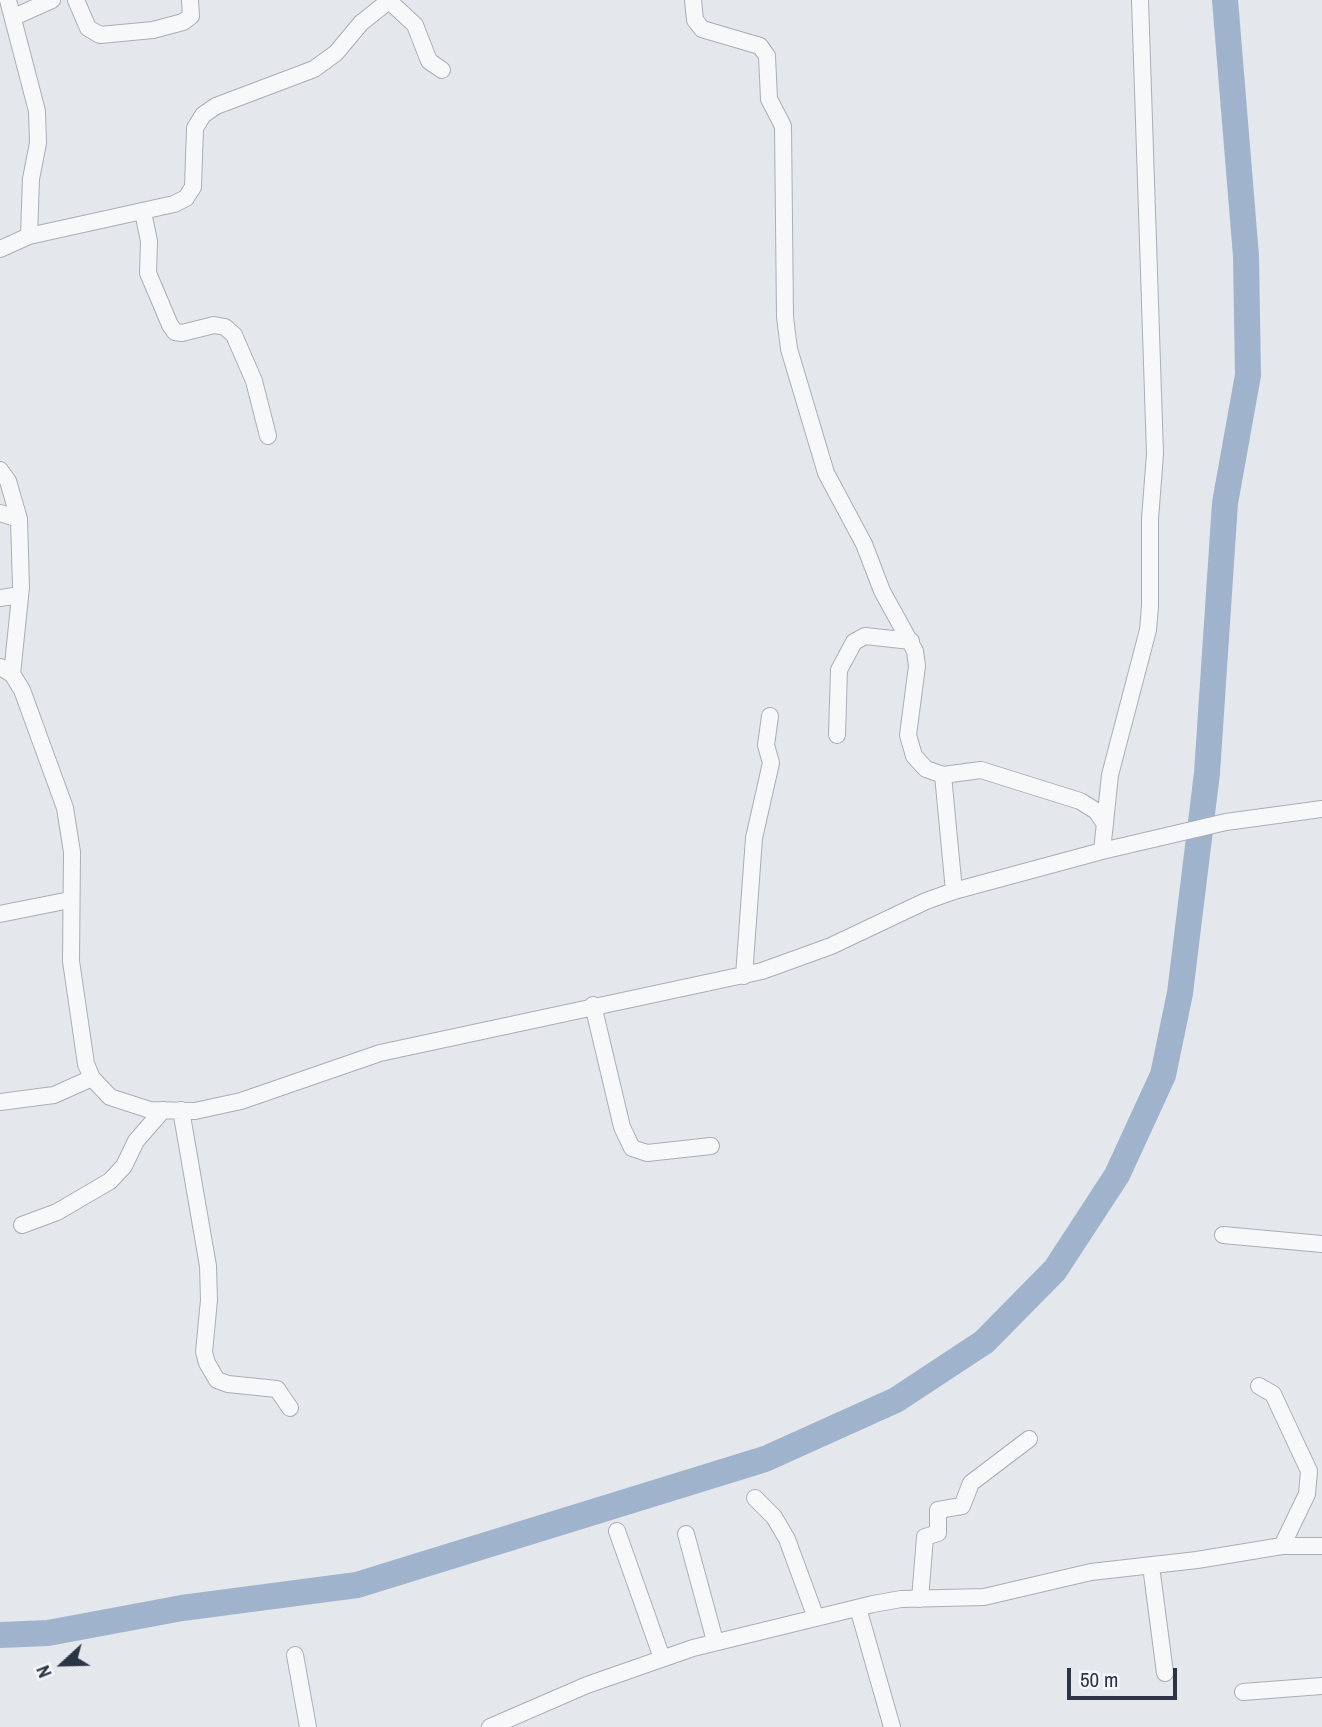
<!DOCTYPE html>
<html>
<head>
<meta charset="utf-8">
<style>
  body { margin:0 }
  #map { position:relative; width:1322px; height:1727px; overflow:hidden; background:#e4e7ec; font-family:"Archivo Narrow",sans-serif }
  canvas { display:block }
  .north { position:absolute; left:28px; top:1629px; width:70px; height:70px; -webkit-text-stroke:5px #f4f6f9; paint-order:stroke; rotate:248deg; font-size:19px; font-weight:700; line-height:28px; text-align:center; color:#2b3445 }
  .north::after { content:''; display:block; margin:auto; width:24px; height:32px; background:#2b3445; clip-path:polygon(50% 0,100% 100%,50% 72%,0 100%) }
  .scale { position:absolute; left:1067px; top:1668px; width:110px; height:32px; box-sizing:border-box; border:4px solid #2b3445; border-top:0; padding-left:9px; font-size:21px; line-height:24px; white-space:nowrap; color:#2b3445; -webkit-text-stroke:5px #f4f6f9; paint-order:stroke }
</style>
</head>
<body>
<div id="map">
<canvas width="1322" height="1727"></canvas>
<div class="north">N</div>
<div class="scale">50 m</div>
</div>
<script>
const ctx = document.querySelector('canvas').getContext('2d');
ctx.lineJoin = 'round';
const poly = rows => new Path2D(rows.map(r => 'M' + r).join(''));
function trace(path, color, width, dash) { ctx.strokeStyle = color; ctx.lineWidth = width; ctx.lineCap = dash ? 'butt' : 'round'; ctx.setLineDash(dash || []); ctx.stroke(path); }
trace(poly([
  [0,1635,48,1633,182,1608,357,1585,765,1459,896,1400,984,1342,1055,1270,1117,1175,1163,1075,1180,993,1207,773,1225,503,1248,375,1246,256,1225,0]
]), '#9fb4cc', 26);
const minor = poly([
  [8,0,37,111,38,143,31,179,29,236],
  [76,0,88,28,100,35,153,30,183,22,191,16,190,0],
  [388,0,415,25,429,61,442,70],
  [693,0,695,20,702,29,760,46,767,56,769,99,783,126,785,317,789,349,826,473,864,544,882,591,915,651,917,666,908,735,914,756,926,769,943,775,981,770,1080,801,1096,811,1105,824],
  [14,17,52,0],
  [143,212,149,241,148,273,170,325,175,332,182,333,214,325,225,327,234,335,254,381,268,436],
  [0,249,29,236,174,204,186,198,193,187,195,128,203,115,216,106,314,69,336,53,361,23,390,0],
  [0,470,8,481,19,519,21,587,12,674],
  [0,513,19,519],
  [0,598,20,595],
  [0,667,12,674,22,690,65,808,72,852,71,961,86,1064,92,1078,110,1097,150,1110,195,1111,241,1101,380,1053,762,971,831,946,926,901,954,891,1102,851,1226,822,1322,809],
  [837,735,839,670,854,642,865,636,911,641],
  [943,775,954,891],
  [1102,851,1110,775,1148,630,1150,606,1150,519,1155,454,1140,0],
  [0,914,70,900],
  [744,976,754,838,771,763,766,745,770,716],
  [593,1005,622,1127,632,1148,647,1153,711,1146],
  [0,1102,54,1095,92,1078],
  [181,1110,208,1266,209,1300,204,1352,207,1363,217,1380,228,1384,277,1389,290,1408],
  [22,1225,57,1212,110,1181,124,1166,136,1141,163,1110],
  [1223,1235,1322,1244],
  [1259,1386,1273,1394,1309,1471,1307,1494,1282,1546],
  [755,1498,774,1517,787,1539,816,1618],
  [617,1531,662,1658],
  [686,1534,715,1641],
  [1151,1566,1165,1673],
  [920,1599,925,1537,938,1533,938,1510,962,1506,971,1483,1029,1439],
  [858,1608,892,1727],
  [295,1655,308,1727],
  [1243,1692,1322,1686],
  [490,1727,587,1685,693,1648,873,1604,901,1599,984,1597,1091,1572,1197,1560,1282,1546,1322,1546]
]);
trace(minor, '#a9aeb7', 18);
trace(minor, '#f7f8fa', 16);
</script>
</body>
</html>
